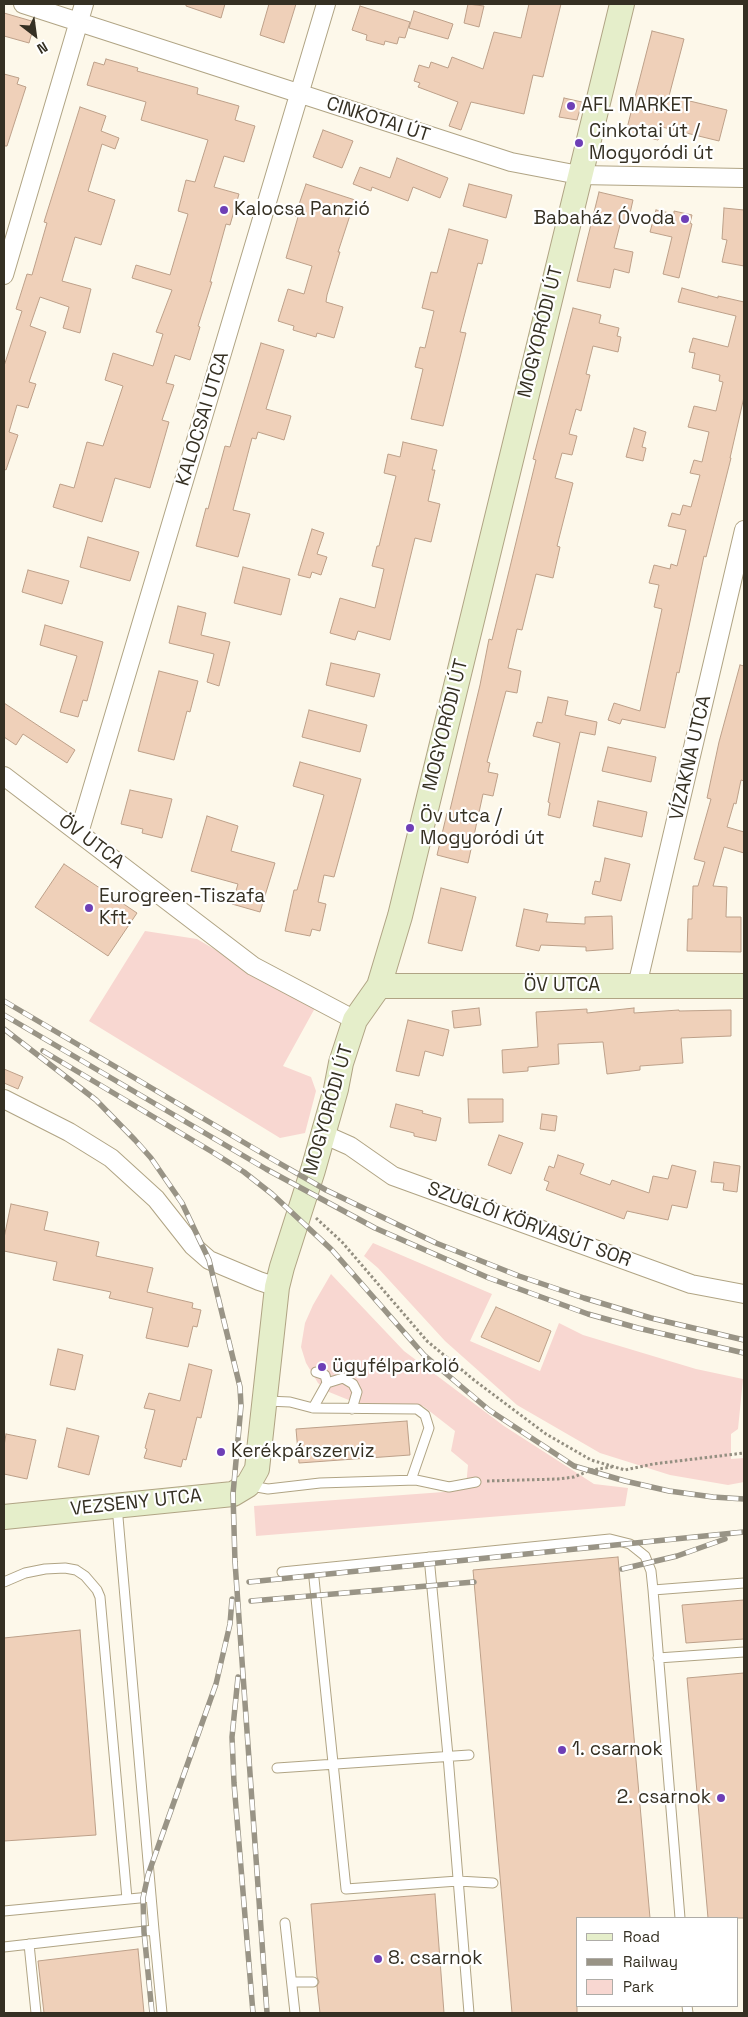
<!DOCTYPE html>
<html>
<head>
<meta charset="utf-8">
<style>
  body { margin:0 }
  #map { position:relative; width:748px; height:2017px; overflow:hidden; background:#fdf8ea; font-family:"Space Grotesk",sans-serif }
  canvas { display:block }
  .frame { position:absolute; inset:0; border:5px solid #353023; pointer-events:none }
  .legend { position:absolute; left:576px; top:1917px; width:162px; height:90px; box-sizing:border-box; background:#fff; border:1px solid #aeaca7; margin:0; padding:6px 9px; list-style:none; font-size:15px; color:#353023 }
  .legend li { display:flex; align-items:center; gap:10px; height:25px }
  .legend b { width:25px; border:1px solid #aeaca7 }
  .north { position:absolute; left:10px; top:10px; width:50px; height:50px; -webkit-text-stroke:4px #fff; paint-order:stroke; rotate:150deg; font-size:14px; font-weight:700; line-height:20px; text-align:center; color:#353023 }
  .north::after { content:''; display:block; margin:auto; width:18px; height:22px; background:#353023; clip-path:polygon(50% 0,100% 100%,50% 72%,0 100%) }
</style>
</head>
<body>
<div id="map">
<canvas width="748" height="2017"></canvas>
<div class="frame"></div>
<ul class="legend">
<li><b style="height:6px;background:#e5eeca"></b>Road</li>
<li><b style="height:6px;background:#999486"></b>Railway</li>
<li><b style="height:14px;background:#f8d7d1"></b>Park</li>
</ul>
<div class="north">N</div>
</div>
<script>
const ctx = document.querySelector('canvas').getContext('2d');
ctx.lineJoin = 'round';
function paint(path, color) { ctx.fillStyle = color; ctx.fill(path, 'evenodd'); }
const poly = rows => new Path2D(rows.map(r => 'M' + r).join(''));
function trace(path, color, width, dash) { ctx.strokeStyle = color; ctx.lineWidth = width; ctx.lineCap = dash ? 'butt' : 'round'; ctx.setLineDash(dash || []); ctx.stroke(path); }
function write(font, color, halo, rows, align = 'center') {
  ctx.font = font + ' "Space Grotesk",sans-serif'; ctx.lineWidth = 4.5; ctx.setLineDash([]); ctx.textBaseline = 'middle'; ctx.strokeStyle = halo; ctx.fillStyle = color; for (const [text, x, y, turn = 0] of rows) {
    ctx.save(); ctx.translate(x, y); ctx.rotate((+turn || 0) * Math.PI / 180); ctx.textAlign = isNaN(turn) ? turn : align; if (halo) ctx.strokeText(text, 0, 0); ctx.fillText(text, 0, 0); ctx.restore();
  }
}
paint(poly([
  [145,931,197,939,315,1008,283,1066,311,1077,316,1091,305,1133,280,1138,89,1021],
  [373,1243,492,1294,470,1341,540,1371,559,1323,583,1335,696,1369,743,1379,738,1429,731,1434,731,1459,744,1458,744,1482,728,1485,670,1475,600,1453,517,1405,445,1341,378,1268,364,1256],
  [331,1274,404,1351,504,1426,594,1484,628,1488,625,1506,256,1536,254,1506,457,1491,466,1487,468,1465,451,1451,455,1431,423,1406,366,1407,329,1392,318,1383,306,1363,301,1347,305,1323,313,1305]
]), '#f8d7d1');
const building = poly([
  [186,4,225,4,221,18,186,6,186,4],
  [269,4,296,4,284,43,260,35,269,4],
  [468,4,484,6,479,27,464,23,468,4],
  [529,4,561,4,543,77,533,75,524,114,471,102,461,130,449,126,458,102,418,87,420,83,414,81,419,65,429,68,431,62,448,68,452,57,483,69,494,32,521,38,529,4],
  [360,6,410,22,405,38,399,37,397,44,385,41,384,45,366,40,367,35,352,30,360,6],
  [414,11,453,24,448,39,409,28,414,11],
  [4,13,35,22,29,43,4,36,4,13],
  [652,31,684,39,669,96,727,110,719,141,662,127,658,140,626,132,652,31],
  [106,59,138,68,137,71,198,88,197,94,239,106,235,120,255,126,244,162,224,156,214,187,239,194,230,225,226,224,210,282,212,282,198,326,200,327,190,360,175,355,166,383,174,385,162,420,169,422,150,488,115,478,102,522,53,507,60,484,74,488,87,442,103,446,123,386,105,380,113,353,153,366,163,334,156,332,172,290,132,278,136,265,170,275,188,214,178,211,186,180,195,182,208,140,141,120,146,102,87,85,94,62,104,65,106,59],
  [4,74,19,78,17,84,26,87,7,146,4,146,4,74],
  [564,98,582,102,577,120,559,117,564,98],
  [80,107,106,116,101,131,119,138,115,149,102,144,88,191,115,200,101,245,75,237,62,281,91,289,80,333,63,328,69,307,40,297,30,326,46,332,29,382,36,384,28,408,17,405,9,432,18,435,6,470,4,469,4,366,22,311,16,309,27,274,32,275,47,223,44,222,80,107],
  [323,130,353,141,342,168,313,157,323,130],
  [397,158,448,178,440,198,413,187,408,201,372,187,371,191,353,184,360,167,390,178,397,158],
  [306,184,355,200,338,252,340,252,327,295,326,302,343,307,334,338,317,333,316,337,293,330,294,326,278,321,288,289,304,294,312,266,286,258,298,217,295,216,306,184],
  [469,184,512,195,506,218,463,206,469,184],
  [599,192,633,200,628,222,621,221,614,248,633,252,629,273,614,269,610,288,577,281,599,192],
  [724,208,744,210,744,266,722,262,727,240,722,239,724,208],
  [656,210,674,214,674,211,692,215,690,223,692,224,679,278,663,274,672,237,650,232,656,210],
  [449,229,488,240,482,264,478,263,460,332,466,333,443,426,411,419,423,369,415,367,420,347,425,348,434,311,422,308,431,272,437,273,449,229],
  [682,288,718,298,718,296,744,302,744,397,730,458,731,458,706,557,704,556,679,673,677,672,665,728,622,719,620,724,608,720,614,703,640,711,662,609,654,607,659,585,649,583,654,565,670,569,671,564,677,566,686,530,668,526,672,513,680,515,683,505,691,507,700,475,690,473,694,460,702,462,709,432,688,427,694,406,716,411,723,382,719,381,720,375,692,368,695,353,689,352,693,338,728,347,736,316,678,302,682,288],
  [573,308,601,315,599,323,619,328,617,336,621,337,618,352,593,346,586,374,590,375,581,411,576,409,569,434,577,436,572,455,562,453,555,478,573,483,557,546,560,547,553,578,536,574,522,630,517,629,508,668,521,671,517,693,506,691,487,762,490,763,488,772,498,774,493,796,483,794,468,863,437,855,447,813,449,814,480,685,489,639,492,640,510,567,536,460,533,459,573,308],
  [261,343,284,350,266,409,291,416,284,440,258,432,256,439,252,438,233,510,250,514,238,557,196,546,206,508,208,509,225,446,230,447,261,343],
  [634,428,646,432,642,447,646,448,643,461,626,457,634,428],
  [403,442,437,450,432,470,435,470,428,501,440,504,431,542,415,538,390,640,358,631,355,640,330,633,340,598,375,608,384,569,372,566,377,546,379,546,396,476,384,473,388,454,400,457,403,442],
  [312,529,324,533,317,554,327,557,321,575,312,572,310,578,298,575,312,529],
  [88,537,139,552,130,581,80,567,88,537],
  [243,567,290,579,281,615,234,603,243,567],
  [28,570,69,581,62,604,22,592,28,570],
  [178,606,206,613,201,635,230,642,219,686,207,682,214,654,169,643,178,606],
  [45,625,103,642,87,701,83,700,78,717,60,712,77,656,40,645,45,625],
  [331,663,380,674,374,697,326,685,331,663],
  [740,665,744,666,744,781,741,780,736,804,734,803,727,827,744,832,744,853,724,847,713,886,727,887,726,917,741,917,741,952,687,951,688,919,692,919,693,886,698,886,705,862,694,859,711,799,707,798,719,742,740,665],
  [159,671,198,681,190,712,187,711,174,760,138,751,159,671],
  [548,697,568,701,565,715,597,722,595,735,580,732,560,818,548,815,550,803,548,802,560,743,533,736,537,722,542,723,548,697],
  [4,703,75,750,67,763,23,734,16,745,4,737,4,703],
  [309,710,367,725,360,752,302,737,309,710],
  [608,747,656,757,651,782,602,771,608,747],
  [300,762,361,779,334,877,324,875,318,902,326,904,320,931,312,929,310,936,285,931,294,890,297,890,324,795,293,786,300,762],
  [130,790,172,799,162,838,142,833,143,829,121,824,130,790],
  [598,801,647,812,642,837,593,826,598,801],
  [207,816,238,826,231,851,275,863,260,912,232,904,238,884,191,871,207,816],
  [605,858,630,864,621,901,592,894,595,881,600,882,605,858],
  [64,864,137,913,108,956,35,907,64,864],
  [441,888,476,897,462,951,428,943,441,888],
  [524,909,548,914,546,922,585,924,585,917,612,916,613,949,586,951,586,947,541,945,539,951,516,946,524,909],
  [479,1008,481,1025,454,1028,452,1011,479,1008],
  [634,1008,634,1013,679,1010,679,1011,731,1010,731,1036,681,1038,683,1063,640,1066,640,1070,607,1074,603,1042,558,1044,559,1064,528,1067,528,1071,503,1073,502,1050,538,1047,536,1012,587,1009,587,1013,634,1008],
  [408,1020,449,1030,443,1056,425,1051,419,1076,396,1071,408,1020],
  [4,1069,23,1077,18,1089,4,1083,4,1069],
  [468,1099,503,1099,503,1122,469,1123,468,1099],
  [396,1104,423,1111,422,1113,441,1118,436,1141,414,1136,414,1133,390,1127,396,1104],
  [542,1114,557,1116,555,1131,540,1129,542,1114],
  [499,1135,523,1143,511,1174,488,1165,499,1135],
  [558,1155,584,1164,580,1174,610,1185,612,1180,649,1193,653,1176,668,1179,672,1165,696,1171,687,1208,672,1205,668,1220,627,1211,624,1219,546,1190,549,1182,544,1180,549,1166,554,1168,558,1155],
  [714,1162,740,1166,737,1192,723,1190,724,1183,711,1182,714,1162],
  [11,1204,48,1212,44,1230,99,1242,96,1256,153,1268,147,1292,193,1303,192,1308,201,1310,197,1327,193,1326,188,1347,146,1338,153,1308,109,1298,111,1292,53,1280,57,1262,4,1251,4,1238,11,1204],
  [496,1307,551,1331,539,1362,481,1337,496,1307],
  [58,1349,83,1355,75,1390,50,1385,58,1349],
  [189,1364,212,1370,201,1418,197,1417,186,1460,183,1459,181,1467,144,1458,147,1449,145,1448,155,1410,144,1408,149,1393,180,1401,189,1364],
  [407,1421,410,1455,299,1463,296,1429,407,1421],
  [67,1428,99,1436,89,1475,58,1467,67,1428],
  [6,1434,36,1440,27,1479,4,1474,4,1446,6,1434],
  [618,1557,650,1918,577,1918,577,2013,512,2013,473,1570,618,1557],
  [744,1600,744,1639,686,1643,682,1605,744,1600],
  [80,1630,96,1835,4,1841,4,1638,80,1630],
  [744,1673,744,1918,708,1918,687,1678,744,1673],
  [435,1894,444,2013,320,2013,317,1986,319,1982,317,1977,311,1904,435,1894],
  [138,1949,144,2013,44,2013,38,1961,138,1949]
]);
paint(building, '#efd0b9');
trace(building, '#bda089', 1);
const lane = poly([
  [327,1383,343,1378,353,1384,357,1392,352,1409],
  [267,1401,290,1402,313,1408,417,1409,425,1415,429,1428,411,1480],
  [313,1408,327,1383,325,1375,316,1372],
  [251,1486,268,1489,320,1483,416,1480,449,1487,476,1482],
  [117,1506,154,1930],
  [429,1557,448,1756,469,2013],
  [313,1569,346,1889,458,1881,493,1883],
  [282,1572,610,1539,630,1544,645,1556,651,1571,653,1590],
  [4,1582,25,1573,45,1569,65,1568,76,1570,85,1576,97,1590,100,1597,127,1899],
  [658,1658,744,1652],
  [277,1768,469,1755],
  [4,1911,150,1897],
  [680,1918,653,1590,744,1583],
  [285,1923,295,2013],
  [29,1944,36,2013],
  [4,1947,154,1930,162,2013],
  [292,1982,313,1982],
  [687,2006,688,2013]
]);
const street = poly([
  [23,4,511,162,579,175,744,178],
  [4,275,84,4],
  [4,776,253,966,355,1020],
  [79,833,326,4],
  [637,986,744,530],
  [4,1099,69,1132,111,1158,156,1199,193,1246,209,1260,259,1281,277,1287],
  [323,1134,350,1146,393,1176,691,1284,744,1294]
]);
const secondary = poly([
  [379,986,744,986],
  [4,1517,233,1494,248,1485,257,1469,277,1287,282,1267,313,1170,336,1089,341,1063,355,1020,379,986,400,916,622,4]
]);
trace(lane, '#b0a484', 11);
trace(street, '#b0a484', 20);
trace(secondary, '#b0a484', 26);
trace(poly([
  [316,1218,342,1242,427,1341,474,1380,546,1434,591,1460,625,1470,653,1464,744,1453],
  [487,1481,558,1479,574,1477,591,1470,612,1467]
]), '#948f81', 3, [2.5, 2.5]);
trace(lane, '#fff', 9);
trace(street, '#fff', 18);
trace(secondary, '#e5eeca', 24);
const rail = poly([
  [4,1001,272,1159,326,1190,436,1243,519,1276,584,1298,651,1318,744,1340],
  [4,1015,266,1169,375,1228,489,1278,588,1314,638,1328,744,1353],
  [4,1029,96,1100,135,1140,151,1158,182,1203,209,1260,240,1387,241,1406,233,1494,235,1562,267,2013],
  [43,1051,214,1153,244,1172,272,1194,332,1250,424,1355,489,1410,574,1466,625,1481,669,1491,713,1497,744,1499],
  [622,1569,677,1556,725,1539],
  [249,1582,744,1532],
  [251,1601,474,1582],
  [238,1677,232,1737,234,1783,253,2013],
  [152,2013,144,1932,143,1898,148,1875,216,1684,230,1624,232,1599]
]);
trace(rail, '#999486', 5.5);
trace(rail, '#fff', 4, [11]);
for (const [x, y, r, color] of [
  [571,106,5,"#6e3fb6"],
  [579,143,5,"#6e3fb6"],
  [224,210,5,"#6e3fb6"],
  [685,219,5,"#6e3fb6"],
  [410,828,5,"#6e3fb6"],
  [89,908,5,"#6e3fb6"],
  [322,1367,5,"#6e3fb6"],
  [221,1452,5,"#6e3fb6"],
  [562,1750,5,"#6e3fb6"],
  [721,1798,5,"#6e3fb6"],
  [378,1959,5,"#6e3fb6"]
]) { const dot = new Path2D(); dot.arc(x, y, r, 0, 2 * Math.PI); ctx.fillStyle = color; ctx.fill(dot); trace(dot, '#fff', 2); }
write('19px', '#353023', '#fff', [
  ["AFL MARKET",581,106],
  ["Cinkotai út /",589,132],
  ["Mogyoródi út",589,154],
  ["Kalocsa Panzió",234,210],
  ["Babaház Óvoda",675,219,"right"],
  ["Öv utca /",420,817],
  ["Mogyoródi út",420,839],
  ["Eurogreen-Tiszafa",99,897],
  ["Kft.",99,919],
  ["ügyfélparkoló",332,1367],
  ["Kerékpárszerviz",231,1452],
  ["1. csarnok",572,1750],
  ["2. csarnok",711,1798,"right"],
  ["8. csarnok",388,1959]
], 'left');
write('19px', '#353023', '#fff', [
  ["CINKOTAI ÚT",378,120,18],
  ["MOGYORÓDI ÚT",541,332,-76],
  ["KALOCSAI UTCA",203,419,-73],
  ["MOGYORÓDI ÚT",446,725,-76],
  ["VÍZAKNA UTCA",691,758,-77],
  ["ÖV UTCA",91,842,37],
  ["ÖV UTCA",562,986],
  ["MOGYORÓDI ÚT",329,1110,-74],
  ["SZUGLÓI KÖRVASÚT SOR",529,1225,20],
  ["VEZSENY UTCA",136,1503,-6]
]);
</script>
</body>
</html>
